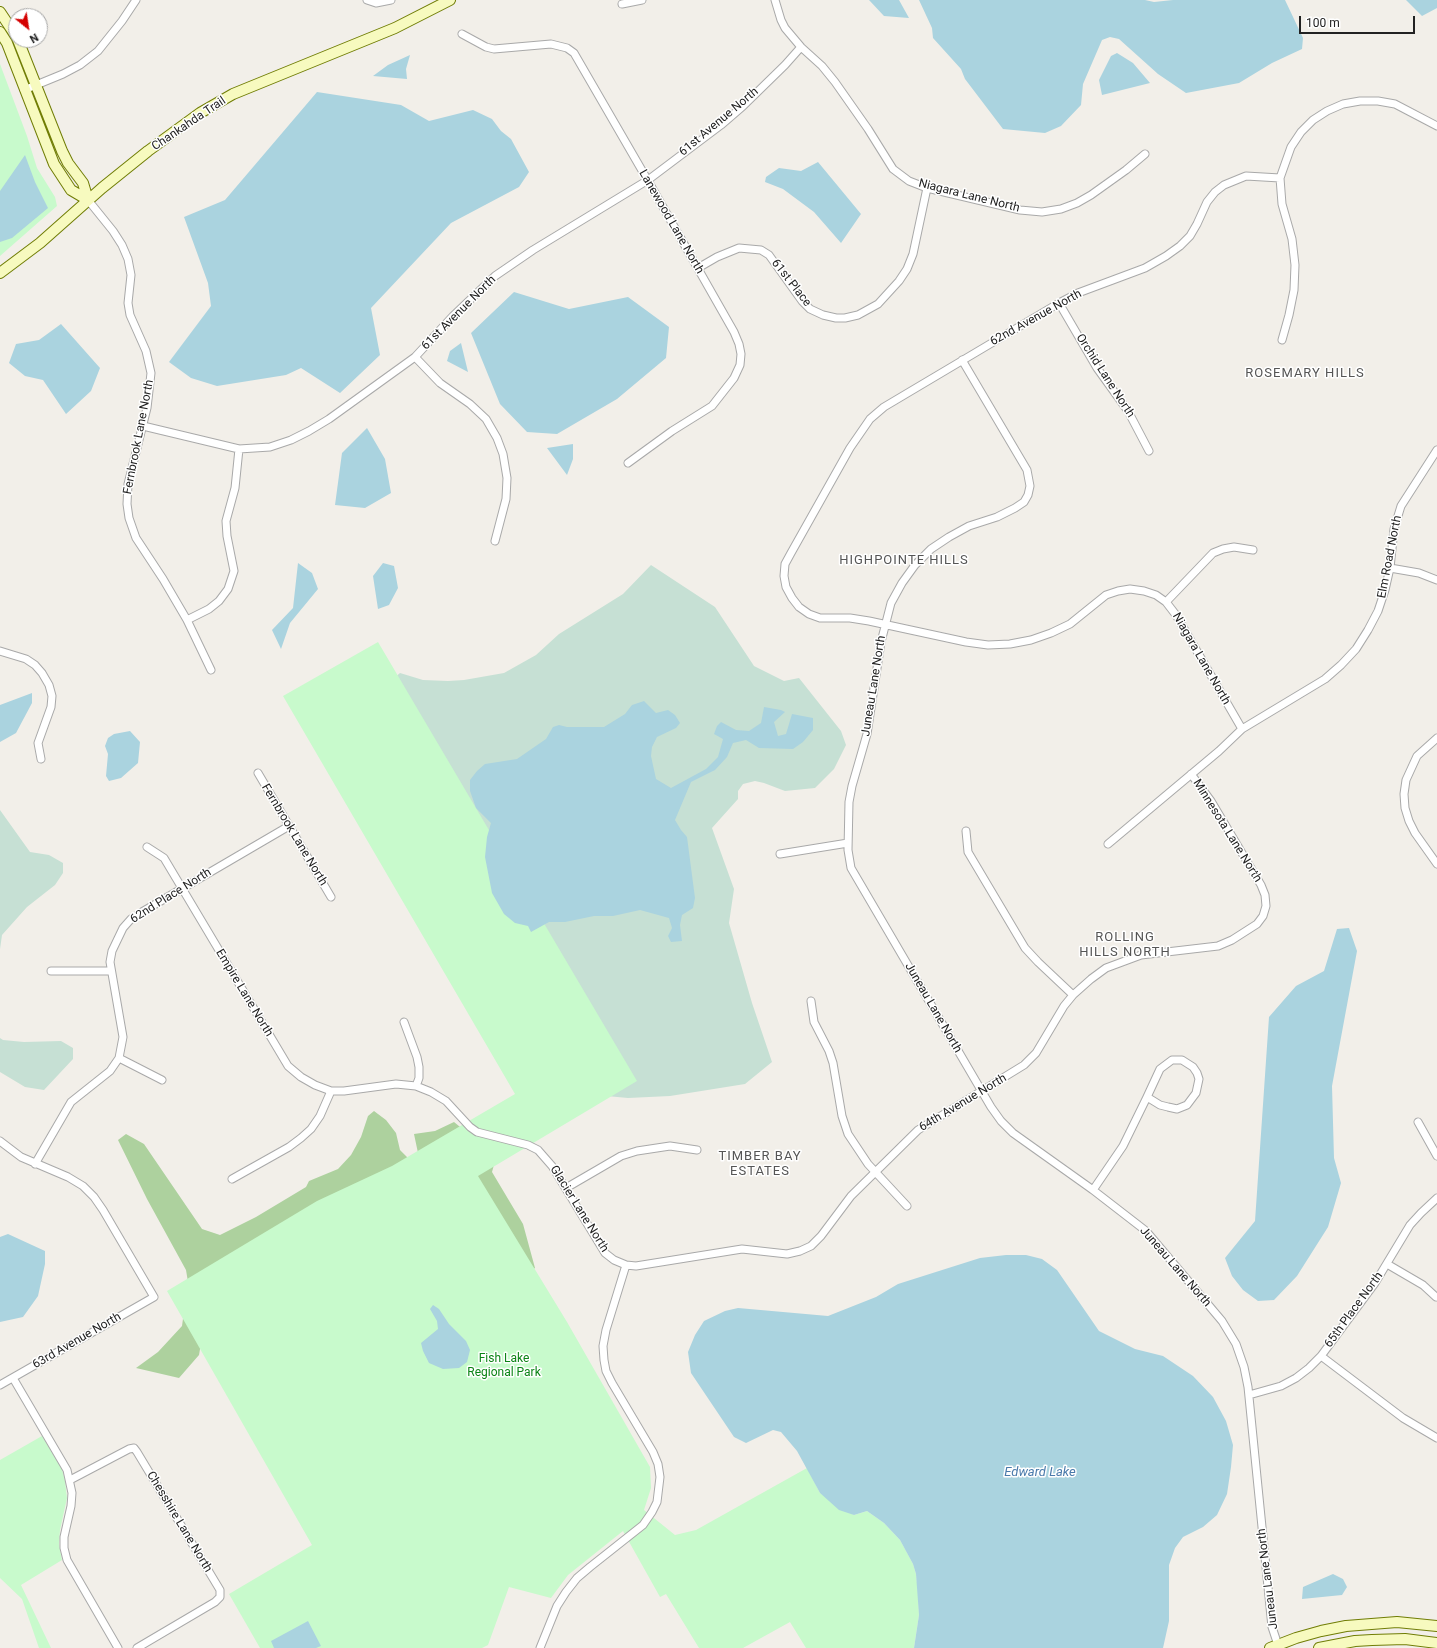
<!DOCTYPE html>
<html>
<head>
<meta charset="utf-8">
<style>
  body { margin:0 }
  #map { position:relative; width:1437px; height:1648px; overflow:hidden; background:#f2efe9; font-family:Roboto,sans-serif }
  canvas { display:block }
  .north { position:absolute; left:8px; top:8px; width:40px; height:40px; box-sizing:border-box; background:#fff; border:1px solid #a7a7a7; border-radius:50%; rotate:150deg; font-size:11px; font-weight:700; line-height:16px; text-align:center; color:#222 }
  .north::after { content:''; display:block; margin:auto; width:14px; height:18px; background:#d40000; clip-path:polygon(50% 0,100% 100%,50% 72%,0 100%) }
  .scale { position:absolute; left:1299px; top:16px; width:116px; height:18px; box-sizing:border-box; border:2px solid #222; border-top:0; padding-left:5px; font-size:12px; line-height:14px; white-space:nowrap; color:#222; -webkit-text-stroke:3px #fff; paint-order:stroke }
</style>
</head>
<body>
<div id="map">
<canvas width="1437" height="1648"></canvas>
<div class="north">N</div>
<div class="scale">100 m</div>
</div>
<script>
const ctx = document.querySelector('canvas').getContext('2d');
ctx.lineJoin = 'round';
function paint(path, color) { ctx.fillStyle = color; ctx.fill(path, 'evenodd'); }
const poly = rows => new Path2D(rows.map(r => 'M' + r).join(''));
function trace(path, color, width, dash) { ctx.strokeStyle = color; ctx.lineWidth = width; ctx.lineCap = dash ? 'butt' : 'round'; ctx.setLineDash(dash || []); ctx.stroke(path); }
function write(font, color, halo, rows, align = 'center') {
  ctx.font = font + ' Roboto,sans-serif'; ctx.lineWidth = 3; ctx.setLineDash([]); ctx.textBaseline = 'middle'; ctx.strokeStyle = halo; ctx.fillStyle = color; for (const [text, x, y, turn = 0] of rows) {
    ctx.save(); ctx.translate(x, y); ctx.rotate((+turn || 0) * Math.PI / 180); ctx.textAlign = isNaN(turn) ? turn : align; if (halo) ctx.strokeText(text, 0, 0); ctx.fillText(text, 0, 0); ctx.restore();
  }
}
paint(poly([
  [374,1111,386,1120,396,1133,400,1150,409,1159,418,1153,414,1134,435,1131,454,1122,476,1140,497,1154,492,1172,523,1224,535,1268,522,1278,206,1314,199,1355,179,1378,136,1368,158,1352,182,1326,188,1282,186,1270,147,1199,118,1140,126,1134,144,1144,202,1229,220,1235,256,1217,306,1187,309,1181,338,1169,351,1155,361,1137,368,1116]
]), '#add19e');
paint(poly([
  [651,565,715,607,754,666,784,681,799,678,841,731,846,745,834,769,815,788,785,791,764,783,755,781,743,784,738,791,738,799,712,828,734,889,729,923,752,1003,772,1062,745,1084,670,1096,628,1098,596,1095,380,690,400,673,423,680,448,681,464,680,504,673,536,655,559,634,623,594],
  [0,810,30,852,49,855,63,863,63,873,55,885,27,907,2,935,0,949],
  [0,1038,3,1040,24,1042,61,1041,73,1048,73,1059,44,1090,25,1087,0,1072]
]), '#c6e0d4');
paint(poly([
  [0,64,27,136,37,168,55,197,57,206,0,256],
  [378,642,637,1081,478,1176,567,1322,650,1467,651,1488,644,1510,675,1535,696,1530,807,1468,820,1493,854,1515,867,1511,884,1523,900,1540,905,1549,913,1564,916,1574,918,1591,919,1615,914,1648,806,1648,790,1622,743,1648,699,1648,666,1594,660,1597,623,1531,568,1575,551,1598,509,1587,488,1645,482,1648,260,1648,229,1594,312,1545,167,1291,317,1201,392,1166,515,1094,283,696],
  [42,1436,62,1469,65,1481,67,1498,60,1530,59,1544,62,1560,21,1585,51,1648,39,1648,22,1599,0,1578,0,1460]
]), '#c8facc');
paint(poly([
  [869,0,899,0,909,18,884,16],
  [919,0,1145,0,1154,2,1173,0,1285,0,1303,38,1302,49,1272,63,1239,83,1186,93,1158,74,1119,39,1110,37,1102,40,1083,84,1081,105,1061,126,1045,133,1003,129,965,79,961,69,933,38,932,28],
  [1406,0,1437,0,1437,8,1422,16],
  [1117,53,1133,63,1150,83,1102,95,1099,80,1111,56],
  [410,55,406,69,407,79,373,76,388,65],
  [317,92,401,105,429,121,473,110,492,119,501,131,511,139,529,172,519,187,451,223,371,308,380,355,340,393,301,368,286,375,217,386,191,378,169,362,211,306,208,283,184,217,225,200],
  [25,155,35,182,48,208,12,238,0,242,0,191],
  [818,162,861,214,841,243,814,212,783,189,765,182,766,177,779,168,801,171],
  [514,292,569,309,628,297,669,327,666,358,617,399,557,434,527,432,500,404,471,333],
  [61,324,100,368,91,391,66,414,43,380,25,376,9,363,16,344,39,340],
  [461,343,468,372,447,361,450,351],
  [367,428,385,459,391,493,365,508,335,505,342,453],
  [573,444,573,459,567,475,547,448],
  [298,563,312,573,318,589,290,623,281,649,272,630,293,608],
  [383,563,394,566,398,588,389,605,378,609,373,576],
  [32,693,32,703,16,733,0,742,0,705],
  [644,701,656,713,668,710,675,715,680,723,676,728,657,737,652,747,651,756,656,779,671,788,706,769,718,757,723,739,714,734,717,726,721,722,736,730,749,731,761,723,764,707,781,710,785,712,774,722,778,736,786,734,792,714,813,718,813,730,803,742,793,749,759,748,746,740,733,743,727,757,715,770,691,782,675,820,681,830,687,837,695,898,693,908,682,915,680,925,682,941,671,942,668,936,672,928,669,918,640,910,613,916,594,916,565,922,549,922,531,932,528,926,515,923,504,914,492,893,485,857,487,837,491,823,476,808,470,791,470,780,477,771,485,764,517,759,546,739,553,727,559,725,567,727,604,727,625,714,632,705],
  [130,731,140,742,138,763,121,778,109,781,106,776,108,754,105,746,108,738,114,734],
  [1349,928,1357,951,1332,1086,1334,1158,1341,1183,1328,1227,1297,1276,1274,1300,1258,1301,1243,1290,1232,1276,1225,1258,1255,1221,1269,1017,1296,986,1324,971,1337,929],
  [8,1234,45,1251,45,1264,38,1296,23,1317,0,1322,0,1237],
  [1006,1255,1026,1255,1042,1259,1057,1270,1099,1331,1135,1349,1163,1356,1193,1376,1213,1397,1226,1421,1233,1445,1231,1467,1227,1494,1217,1515,1203,1527,1183,1537,1175,1548,1169,1565,1169,1621,1163,1648,914,1648,919,1615,916,1574,913,1564,900,1540,884,1523,867,1511,854,1515,839,1510,820,1493,797,1451,781,1432,773,1430,746,1443,734,1437,691,1373,688,1352,695,1335,704,1321,725,1311,738,1308,828,1316,876,1297,898,1284,980,1258],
  [433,1305,439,1309,449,1324,466,1341,470,1350,467,1362,459,1368,443,1369,429,1363,423,1351,421,1343,438,1329,437,1321,430,1309],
  [1333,1574,1343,1579,1347,1587,1342,1595,1302,1599,1303,1587],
  [308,1621,321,1646,316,1648,274,1648,271,1641]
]), '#aad3df');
const street = poly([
  [367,0,376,3,391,0],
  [775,0,781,20,785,28,801,47,822,66,835,82,868,129,893,169,909,181,927,188,1020,210,1042,212,1061,209,1077,203,1091,195,1126,170,1145,154],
  [622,4,642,0],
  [462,34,486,47,494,49,551,44,567,48,574,53,651,186,734,332,739,344,741,354,740,365,734,378,712,406,672,431,628,463],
  [24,90,63,74,80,65,98,51,122,21,136,0],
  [88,200,113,231,122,245,128,259,131,275,128,303,130,315,146,351,151,373,147,408,128,484,127,504,129,518,136,538,163,579,187,620,211,670],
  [698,268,717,257,739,248,761,250,769,255,802,301,810,309,823,315,836,318,845,318,858,315,878,304,899,281,907,269,913,254,927,188],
  [1059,303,1097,368,1128,411,1149,451],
  [1282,340,1289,315,1294,290,1295,265,1292,239,1282,204,1280,178,1291,147,1301,132,1313,120,1327,111,1343,104,1360,101,1378,101,1395,104,1437,126],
  [415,357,440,383,470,404,486,419,497,438,503,454,507,478,506,499,495,541],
  [962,360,1027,470,1030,486,1028,495,1024,502,1015,508,997,517,969,526,949,537,931,549,915,565,902,583,891,603,881,642,867,734,852,786,849,802,848,850,851,868,991,1107,1001,1121,1013,1133,1093,1190,1146,1231,1222,1321,1236,1344,1244,1367,1248,1387,1272,1627,1279,1648],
  [143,426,239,449,270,447,291,440,309,431,329,419,415,357,453,316,495,276,533,250,648,180,721,125,743,106,785,65,801,47],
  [1390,568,1419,573,1437,580],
  [1166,602,1213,553,1223,549,1234,547,1253,550],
  [187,620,209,609,219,601,228,589,234,571,227,536,226,521,235,488,239,449],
  [0,651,26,659,35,665,42,673,49,685,52,696,51,707,38,743,41,759],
  [1242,729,1176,615,1166,602,1156,595,1144,591,1130,589,1118,591,1106,595,1070,624,1051,633,1031,640,1010,644,988,645,966,642,869,621,850,618,820,618,809,614,799,607,792,598,786,587,784,576,785,564,791,553,850,448,870,419,884,407,1059,303,1078,293,1145,268,1166,256,1180,246,1190,236,1197,224,1207,202,1215,192,1224,185,1246,176,1280,178],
  [1437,738,1417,756,1406,780,1404,794,1405,808,1409,821,1415,833,1437,864],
  [258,773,331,897],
  [966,831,968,852,1025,948,1038,962,1073,995],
  [1108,844,1219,751,1242,729,1325,679,1341,665,1356,649,1368,630,1378,611,1385,590,1390,568,1394,529,1401,506,1437,450],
  [147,847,164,858,288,1066,301,1077,315,1085,331,1091,344,1091,396,1084,416,1086,431,1092,446,1101,470,1127,477,1132,528,1145,538,1150,552,1166,605,1253,614,1260,626,1265,636,1266,742,1249,787,1254,800,1251,811,1246,821,1236,851,1196,918,1130,1024,1065,1036,1053,1064,1006,1073,995,1091,979,1106,968,1141,955,1218,946,1232,940,1257,924,1263,916,1266,906,1265,895,1261,885,1211,801,1191,774],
  [780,854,848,843],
  [51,971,111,971],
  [811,1001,814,1022,829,1051,833,1063,842,1116,848,1134,868,1164,907,1206],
  [404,1022,417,1057,419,1067,419,1078,416,1086],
  [119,1058,162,1080],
  [1418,1122,1437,1156],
  [0,1141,21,1157,68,1177,83,1186,94,1197,103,1210,154,1297,0,1385],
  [35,1164,71,1102,110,1071,119,1058,123,1037,110,962,112,951,123,928,131,919,142,912,289,826],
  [232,1179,289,1147,301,1138,311,1129,320,1116,331,1091],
  [566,1188,621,1156,637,1151,670,1146,697,1150],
  [1093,1190,1123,1146,1147,1097,1160,1105,1168,1107,1177,1109,1187,1105,1196,1093,1199,1079,1197,1073,1193,1067,1182,1060,1172,1060,1160,1069,1147,1097],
  [1387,1264,1423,1285,1436,1297],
  [1321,1356,1403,1418,1437,1438],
  [13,1378,67,1470,72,1493,71,1506,64,1537,64,1548,67,1560,118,1648],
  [1249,1395,1281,1386,1296,1378,1309,1368,1321,1356,1375,1283,1410,1225,1421,1213,1437,1198],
  [70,1480,129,1449,134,1448,137,1452,220,1590,220,1597,215,1602,137,1648],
  [540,1648,557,1606,566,1592,577,1578,590,1567,643,1525,652,1512,657,1502,660,1477,658,1464,653,1452,612,1383,606,1371,604,1360,603,1346,606,1330,626,1265]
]);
const secondary = poly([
  [0,12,16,36],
  [0,32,7,43,54,164,71,190,88,200],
  [18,40,62,151,68,163,83,183,88,200],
  [0,273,40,243,102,188,148,151,200,113,233,94,395,28,450,0],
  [1270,1648,1296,1638,1321,1631,1346,1626,1397,1622,1437,1626],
  [1319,1648,1355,1641,1372,1640,1405,1639,1437,1643]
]);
trace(street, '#a9a9a9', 9);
trace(secondary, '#707d05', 12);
trace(street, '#fff', 7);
trace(secondary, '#f7fabf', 10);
write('12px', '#222', '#fff', [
  ["61st Avenue North",719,122,-40],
  ["Chankahda Trail",189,124,-34],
  ["Niagara Lane North",969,196,14],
  ["Lanewood Lane North",671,222,60],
  ["61st Place",791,283,52],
  ["61st Avenue North",459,313,-45],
  ["62nd Avenue North",1036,318,-29],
  ["Orchid Lane North",1105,376,57],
  ["Fernbrook Lane North",139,437,-79],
  ["Elm Road North",1390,557,-79],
  ["Niagara Lane North",1201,659,60],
  ["Juneau Lane North",874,686,-81],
  ["Minnesota Lane North",1227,831,58],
  ["Fernbrook Lane North",294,835,59],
  ["62nd Place North",171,896,-32],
  ["Empire Lane North",244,993,59],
  ["Juneau Lane North",933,1008,60],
  ["64th Avenue North",963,1103,-31],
  ["Glacier Lane North",579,1209,58],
  ["Juneau Lane North",1175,1267,49],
  ["65th Place North",1354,1310,-54],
  ["63rd Avenue North",77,1341,-30],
  ["Chesshire Lane North",179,1522,59],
  ["Juneau Lane North",1268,1579,-97]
]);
write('12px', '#0c8416', '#fff', [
  ["Fish Lake",504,1359],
  ["Regional Park",504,1373]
]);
ctx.letterSpacing = '1px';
write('13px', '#555', '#fff', [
  ["ROSEMARY HILLS",1305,374],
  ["HIGHPOINTE HILLS",904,561],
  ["ROLLING",1125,938],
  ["HILLS NORTH",1125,953],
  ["TIMBER BAY",760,1157],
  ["ESTATES",760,1172]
]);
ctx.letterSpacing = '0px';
write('italic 13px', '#4a7aab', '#fff', [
  ["Edward Lake",1040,1473]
]);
</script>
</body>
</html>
